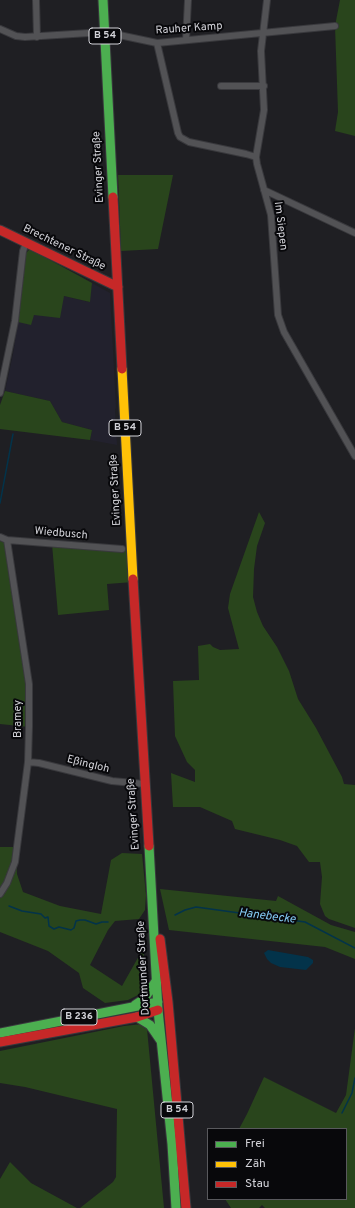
<!DOCTYPE html>
<html>
<head>
<meta charset="utf-8">
<style>
  body { margin:0 }
  #map { position:relative; width:355px; height:1208px; overflow:hidden; background:#1f1f23; font-family:Overpass,sans-serif }
  canvas { display:block }
  .legend { position:absolute; left:207px; top:1128px; width:140px; height:72px; box-sizing:border-box; background:#08080b; border:1px solid #59595d; margin:0; padding:5px 7px; list-style:none; font-size:12px; color:#d3d3d9 }
  .legend li { display:flex; align-items:center; gap:8px; height:20px }
  .legend b { width:20px; border:1px solid #59595d }
</style>
</head>
<body>
<div id="map">
<canvas width="355" height="1208"></canvas>
<ul class="legend">
<li><b style="height:5px;background:#4caf50"></b>Frei</li>
<li><b style="height:5px;background:#ffc107"></b>Zäh</li>
<li><b style="height:5px;background:#c62828"></b>Stau</li>
</ul>
</div>
<script>
const ctx = document.querySelector('canvas').getContext('2d');
ctx.lineJoin = 'round';
function paint(path, color) { ctx.fillStyle = color; ctx.fill(path, 'evenodd'); }
const poly = rows => new Path2D(rows.map(r => 'M' + r).join(''));
function trace(path, color, width, dash) { ctx.strokeStyle = color; ctx.lineWidth = width; ctx.lineCap = dash ? 'butt' : 'round'; ctx.setLineDash(dash || []); ctx.stroke(path); }
function write(font, color, halo, rows, align = 'center') {
  ctx.font = font + ' Overpass,sans-serif'; ctx.lineWidth = 4; ctx.setLineDash([]); ctx.textBaseline = 'middle'; ctx.strokeStyle = halo; ctx.fillStyle = color; for (const [text, x, y, turn = 0] of rows) {
    ctx.save(); ctx.translate(x, y); ctx.rotate((+turn || 0) * Math.PI / 180); ctx.textAlign = isNaN(turn) ? turn : align; if (halo) ctx.strokeText(text, 0, 0); ctx.fillText(text, 0, 0); ctx.restore();
  }
}
paint(poly([
  [92,283,110,293,116,407,115,410,117,445,90,440,92,430,62,422,50,401,5,391,13,354,18,322,34,315,64,296,89,302]
]), '#22212d');
paint(poly([
  [340,0,355,0,355,136,335,131,338,112,335,26],
  [118,175,173,175,158,249,121,251],
  [30,249,92,283,90,302,64,296,60,318,34,315,31,325,18,322,26,253],
  [5,391,50,401,62,422,92,430,90,440,0,429,0,405],
  [259,512,265,523,257,546,254,569,253,597,257,612,263,626,277,647,289,671,298,699,316,728,342,777,344,784,355,785,355,928,329,919,325,916,320,904,322,877,320,862,309,862,297,846,280,840,235,829,232,821,200,807,173,807,171,773,195,782,195,770,187,762,175,736,173,681,199,680,198,646,210,644,213,647,220,650,239,649,228,608,230,594],
  [0,537,7,540,29,684,29,727,0,724],
  [52,544,130,548,133,582,107,584,109,610,58,615],
  [0,847,16,847,17,874,23,892,60,906,101,914,111,860,122,853,142,854,146,895,145,910,139,919,115,921,108,930,90,965,122,986,144,947,144,986,138,995,128,1000,105,1003,83,988,79,973,48,951,0,932],
  [160,889,276,901,278,896,331,925,355,932,355,959,325,947,169,930],
  [142,1024,147,1029,164,1208,80,1208,113,1182,116,1177,117,1109,25,1087,0,1083,0,1051,124,1026],
  [355,1028,355,1208,265,1208,262,1205,259,1208,231,1208,225,1199,346,1199,346,1129,239,1129,247,1114,264,1077,336,1113,346,1095],
  [10,1162,31,1183,77,1208,0,1208,0,1179]
]), '#29451c');
paint(poly([
  [268,950,308,957,313,960,313,963,306,970,280,967,271,963,267,959,264,953]
]), '#03334a');
trace(poly([
  [0,503,13,434],
  [9,906,22,911,41,914,45,918,48,917,49,926,54,929,59,927,71,930,74,928,76,921,80,920,85,920,96,924,102,922,108,922],
  [175,915,185,910,196,907,305,922,355,948],
  [342,1113,352,1093,355,1078]
]), '#03334a', 1.5);
const street = poly([
  [36,0,37,37],
  [267,0,261,51,264,110,256,157,257,164,271,215,278,315,284,332,355,456],
  [0,29,16,36,25,37,105,32,157,43,335,26],
  [186,40,188,0],
  [157,43,178,133,180,137,189,142,246,154,256,157],
  [221,86,264,86],
  [264,190,355,233],
  [0,393,15,321,23,251,26,243],
  [0,537,7,540,122,549],
  [28,762,39,763,112,781,144,784],
  [0,894,7,883,15,862,28,762,29,727,29,684,7,540]
]);
const fast = poly([
  [103,0,113,197],
  [149,846,158,1010,172,1144,176,1208],
  [135,1005,144,999,156,981],
  [137,1017,150,1025,161,1041],
  [0,1033,158,1002]
]);
const slow = poly([
  [122,369,133,579]
]);
const jam = poly([
  [113,197,122,369],
  [0,230,118,287],
  [133,579,149,846],
  [160,939,168,1002,186,1208],
  [0,1042,137,1017,158,1010]
]);
trace(street, '#39393d', 8);
trace(fast, '#39393d', 11);
trace(slow, '#39393d', 11);
trace(jam, '#39393d', 11);
trace(street, '#525255', 6);
trace(fast, '#4caf50', 9);
trace(slow, '#ffc107', 9);
trace(jam, '#c62828', 9);
for (const [x, y, w] of [
  [105,36,32],
  [125,428,32],
  [79,1017,36],
  [177,1110,32]
]) { const box = new Path2D(); box.roundRect(x - w / 2, y - 8, w, 16, 3); ctx.fillStyle = '#08080b'; ctx.fill(box); trace(box, '#d3d3d9', 1); }
write('bold 10px', '#d3d3d9', null, [
  ["B 54",105,36],
  ["B 54",125,428],
  ["B 236",79,1017],
  ["B 54",177,1110]
]);
write('11px', '#d3d3d9', '#08080b', [
  ["Rauher Kamp",189,29,-4],
  ["Evinger Straße",99,167,-93],
  ["Im Siepen",280,226,83],
  ["Brechtener Straße",64,248,26],
  ["Evinger Straße",116,490,-93],
  ["Wiedbusch",61,534,5],
  ["Bramey",19,719,-90],
  ["Eßingloh",88,765,14],
  ["Evinger Straße",134,814,-94],
  ["Dortmunder Straße",144,968,-93]
]);
write('italic 12px', '#84cbf5', '#08080b', [
  ["Hanebecke",267,917,7]
]);
</script>
</body>
</html>
